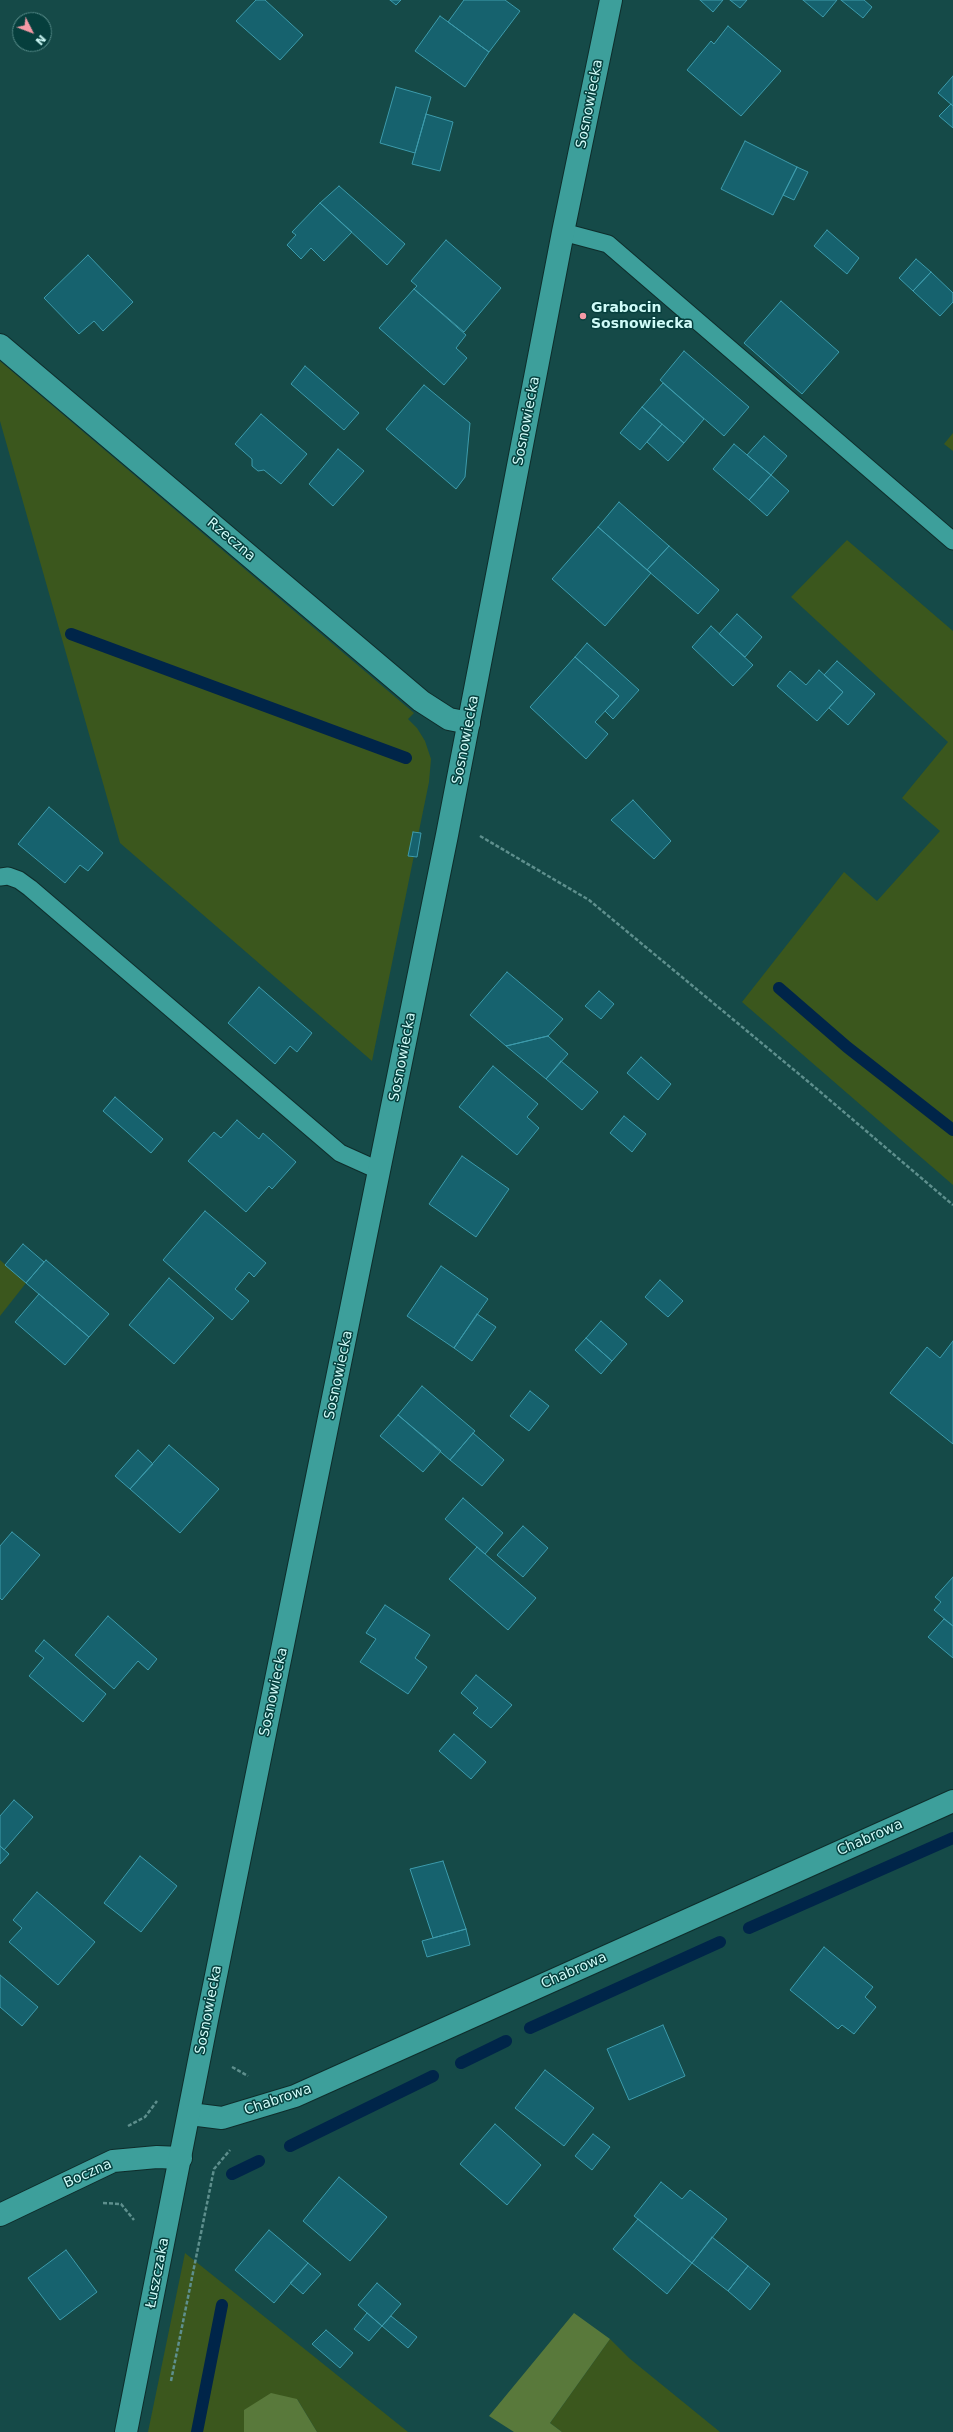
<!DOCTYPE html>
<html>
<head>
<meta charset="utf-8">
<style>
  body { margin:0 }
  #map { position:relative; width:953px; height:2432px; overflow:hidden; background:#154a48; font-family:"DejaVu Sans",sans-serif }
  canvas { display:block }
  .north { position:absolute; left:12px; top:12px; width:40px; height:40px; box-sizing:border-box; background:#063f3d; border:1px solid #568a88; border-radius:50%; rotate:132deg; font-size:11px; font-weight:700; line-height:16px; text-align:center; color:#cffbf8 }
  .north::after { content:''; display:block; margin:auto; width:14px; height:18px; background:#f49aa6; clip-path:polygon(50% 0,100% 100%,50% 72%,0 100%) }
</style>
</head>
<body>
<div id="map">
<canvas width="953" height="2432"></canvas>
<div class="north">N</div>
</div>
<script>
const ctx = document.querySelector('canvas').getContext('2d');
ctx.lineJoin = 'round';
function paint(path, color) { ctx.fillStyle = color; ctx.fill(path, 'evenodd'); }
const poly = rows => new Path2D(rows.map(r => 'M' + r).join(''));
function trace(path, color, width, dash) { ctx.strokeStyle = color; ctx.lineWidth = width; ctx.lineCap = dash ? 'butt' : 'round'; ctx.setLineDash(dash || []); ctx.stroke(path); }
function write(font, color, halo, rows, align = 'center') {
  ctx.font = font + ' "DejaVu Sans",sans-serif'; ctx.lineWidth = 3; ctx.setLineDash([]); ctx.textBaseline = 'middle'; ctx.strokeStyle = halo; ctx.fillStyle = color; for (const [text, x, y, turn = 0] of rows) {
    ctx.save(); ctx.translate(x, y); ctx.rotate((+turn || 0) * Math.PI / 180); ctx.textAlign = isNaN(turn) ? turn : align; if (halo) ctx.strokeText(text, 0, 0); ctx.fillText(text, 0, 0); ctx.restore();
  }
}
paint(poly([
  [0,361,414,713,408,719,417,728,425,741,431,759,429,782,372,1061,120,843,0,421],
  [953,433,953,451,944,444],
  [847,540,953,631,953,1185,742,1002,844,872,877,901,940,831,902,798,948,742,791,597],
  [0,1260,26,1283,0,1316],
  [185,2253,408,2432,317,2432,297,2399,244,2410,244,2432,148,2432],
  [610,2339,629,2358,720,2432,562,2432,550,2423]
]), '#3b571d');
paint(poly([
  [574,2313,610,2339,550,2423,562,2432,514,2432,489,2416],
  [271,2393,297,2399,317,2432,244,2432,244,2410]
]), '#59793b');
trace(poly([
  [71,634,406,758],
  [779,988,847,1047,953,1130],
  [749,1928,953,1838],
  [530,2028,720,1942],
  [461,2063,506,2041],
  [290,2146,433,2076],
  [232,2174,259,2161],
  [197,2432,222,2305]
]), '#002549', 12);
const building = poly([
  [256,0,265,0,303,35,280,60,236,21,256,0],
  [390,0,401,0,396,5,390,0],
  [464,0,505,0,520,11,489,52,448,22,464,0],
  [700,0,723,0,713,12,700,0],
  [730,0,747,0,740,8,730,0],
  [803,0,837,0,823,17,803,0],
  [841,0,864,0,872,7,863,18,841,0],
  [440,16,489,52,465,87,415,51,440,16],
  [728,26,781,71,741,116,687,70,711,41,714,44,728,26],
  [953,76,953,106,938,93,953,76],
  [396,87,431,97,415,153,380,143,396,87],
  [951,104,953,106,953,128,939,116,951,104],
  [426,114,453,122,440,171,412,164,426,114],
  [745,141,797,167,773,215,721,189,745,141],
  [797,167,808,172,794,200,783,195,797,167],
  [339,186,405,244,387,265,320,203,339,186],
  [320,203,352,232,324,261,311,248,301,259,287,245,296,235,292,232,320,203],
  [827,230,859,258,847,274,814,246,827,230],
  [446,240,501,288,464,332,414,289,417,286,411,281,446,240],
  [88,255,133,302,103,331,94,321,79,334,44,298,88,255],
  [916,259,931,272,913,291,899,278,916,259],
  [931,272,953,293,953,302,940,316,913,291,931,272],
  [414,289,466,335,456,348,467,358,444,385,379,328,414,289],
  [781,301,839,352,802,394,744,343,781,301],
  [684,351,749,407,724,436,660,380,684,351],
  [305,366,359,413,344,430,291,384,305,366],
  [663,383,704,419,684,443,642,407,663,383],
  [424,385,470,423,465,477,456,489,386,429,424,385],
  [642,407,662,424,640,450,620,433,642,407],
  [261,414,307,454,281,484,264,470,258,471,252,466,252,459,235,444,261,414],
  [662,424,684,443,668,461,647,442,662,424],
  [764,436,787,456,771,475,747,455,764,436],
  [734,444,771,475,749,500,713,469,734,444],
  [338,449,364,471,333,506,309,484,338,449],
  [771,475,789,491,767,516,749,500,771,475],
  [619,502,669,546,647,570,598,527,619,502],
  [598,527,651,573,605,626,552,579,598,527],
  [669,546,719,590,698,614,647,570,669,546],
  [737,614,762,637,745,657,719,634,737,614],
  [711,626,753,665,733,686,692,647,711,626],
  [587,643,639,690,613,719,605,711,619,696,575,657,587,643],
  [575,657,619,696,595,722,608,734,586,759,530,707,575,657],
  [837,661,875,694,848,725,829,708,843,692,824,675,837,661],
  [819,670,843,692,817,721,777,686,790,671,806,685,819,670],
  [633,800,671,841,654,859,611,820,633,800],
  [49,807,103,853,88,871,80,865,65,883,18,844,49,807],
  [413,832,421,833,417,857,408,856,413,832],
  [507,972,563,1019,548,1036,506,1046,470,1015,507,972],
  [259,987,312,1033,297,1052,290,1046,275,1064,228,1023,259,987],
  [599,991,614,1004,601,1019,585,1006,599,991],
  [548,1036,568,1054,546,1079,506,1046,548,1036],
  [641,1057,671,1084,658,1100,627,1073,641,1057],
  [561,1061,598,1092,582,1110,546,1079,561,1061],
  [493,1066,538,1104,527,1117,539,1128,517,1155,459,1107,493,1066],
  [115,1097,163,1139,151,1153,103,1111,115,1097],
  [624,1116,646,1134,632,1152,610,1133,624,1116],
  [237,1120,259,1139,263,1133,296,1162,272,1189,269,1186,246,1212,188,1161,214,1132,221,1138,237,1120],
  [462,1156,509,1189,476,1237,429,1204,462,1156],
  [205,1211,266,1263,254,1277,249,1272,235,1289,249,1301,232,1320,163,1260,205,1211],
  [23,1244,44,1262,26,1283,5,1265,23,1244],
  [46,1260,109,1314,89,1337,26,1283,46,1260],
  [441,1266,488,1299,454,1348,407,1316,441,1266],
  [169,1278,214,1318,174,1364,129,1325,169,1278],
  [660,1280,683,1301,668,1317,645,1297,660,1280],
  [39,1294,89,1337,65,1365,15,1322,39,1294],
  [477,1314,496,1327,472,1361,454,1348,477,1314],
  [601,1321,627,1344,612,1361,586,1338,601,1321],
  [586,1338,612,1361,601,1374,575,1350,586,1338],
  [953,1341,953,1444,890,1393,927,1347,940,1358,953,1341],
  [422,1386,475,1431,450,1460,398,1415,422,1386],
  [530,1391,549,1406,529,1431,510,1416,530,1391],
  [398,1415,441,1451,423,1472,380,1436,398,1415],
  [473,1433,504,1460,482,1486,450,1460,473,1433],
  [169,1445,219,1489,180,1533,130,1489,169,1445],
  [138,1450,153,1464,130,1489,115,1476,138,1450],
  [463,1498,503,1533,485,1554,445,1519,463,1498],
  [523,1526,548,1548,523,1577,497,1555,523,1526],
  [12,1532,40,1555,2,1600,0,1598,0,1546,12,1532],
  [477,1547,536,1598,508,1630,449,1579,477,1547],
  [953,1577,953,1626,934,1610,941,1602,935,1597,953,1577],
  [385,1605,430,1635,415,1658,427,1667,408,1694,360,1662,376,1639,366,1633,385,1605],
  [108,1616,157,1659,148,1670,138,1661,114,1689,75,1655,108,1616],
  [944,1619,953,1626,953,1658,928,1637,944,1619],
  [44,1640,106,1694,83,1722,29,1676,44,1658,35,1651,44,1640],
  [476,1675,512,1705,491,1728,473,1713,478,1708,461,1693,476,1675],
  [454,1734,486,1762,471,1779,439,1751,454,1734],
  [14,1800,33,1817,4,1850,0,1846,0,1816,14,1800],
  [0,1846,9,1854,0,1864,0,1846],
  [140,1856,177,1886,141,1932,104,1903,140,1856],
  [443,1861,466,1929,433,1938,410,1869,443,1861],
  [37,1892,95,1942,58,1985,9,1942,22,1928,13,1920,37,1892],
  [466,1929,470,1945,427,1957,422,1941,466,1929],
  [824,1947,873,1987,865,1997,876,2007,854,2034,842,2025,838,2029,790,1990,824,1947],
  [0,1975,38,2007,22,2026,0,2007,0,1975],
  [663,2025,685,2076,629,2100,607,2049,663,2025],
  [545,2070,594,2108,564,2146,515,2108,545,2070],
  [495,2124,541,2165,507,2205,460,2164,495,2124],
  [593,2134,610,2147,592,2170,575,2156,593,2134],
  [339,2177,387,2217,350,2261,303,2221,339,2177],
  [661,2182,682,2199,690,2190,727,2219,692,2263,634,2216,661,2182],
  [638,2219,692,2263,667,2294,613,2249,638,2219],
  [269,2230,308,2263,274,2303,235,2270,269,2230],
  [712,2237,748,2266,728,2291,692,2263,712,2237],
  [66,2250,97,2292,60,2320,28,2278,66,2250],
  [308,2263,321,2274,303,2294,290,2283,308,2263],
  [748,2266,770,2284,750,2310,728,2291,748,2266],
  [377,2283,401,2304,382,2326,358,2305,377,2283],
  [367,2313,382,2326,369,2341,354,2329,367,2313],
  [391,2316,417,2337,408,2348,382,2326,391,2316],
  [326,2330,353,2353,340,2368,312,2344,326,2330]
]);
paint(building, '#16626e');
trace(building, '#3d9bac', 1);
const lane = poly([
  [563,232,608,244,953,541],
  [0,877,8,876,19,880,30,888,340,1153,380,1171]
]);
const street = poly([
  [0,345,421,701,449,719,469,723],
  [190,2114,222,2118,295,2096,953,1801],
  [0,2215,113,2161,157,2157,181,2158]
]);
const secondary = poly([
  [126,2432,207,2020,447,835,563,232,611,0]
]);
trace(lane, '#0e2d2b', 19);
trace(street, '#0e2d2b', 24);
trace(secondary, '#0e2d2b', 24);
trace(poly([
  [480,836,589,900,811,1084,953,1205],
  [232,2067,248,2076],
  [128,2126,145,2117,157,2101],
  [103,2203,121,2204,134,2220],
  [171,2381,214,2169,230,2150]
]), '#5e8f8d', 2.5, [4, 2]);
trace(lane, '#3d9f9b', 17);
trace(street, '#3d9f9b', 22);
trace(secondary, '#3d9f9b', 22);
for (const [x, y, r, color] of [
  [583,316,4,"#f49aa6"]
]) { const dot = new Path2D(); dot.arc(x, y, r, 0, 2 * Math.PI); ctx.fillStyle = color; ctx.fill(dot); trace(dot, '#063f3d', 1.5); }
write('14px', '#cffbf8', '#063f3d', [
  ["Sosnowiecka",590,104,-79],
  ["Sosnowiecka",527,421,-79],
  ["Rzeczna",231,540,40],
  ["Sosnowiecka",466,740,-79],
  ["Sosnowiecka",403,1057,-79],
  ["Sosnowiecka",339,1375,-78],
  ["Sosnowiecka",274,1692,-78],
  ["Chabrowa",870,1838,-24],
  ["Chabrowa",574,1971,-24],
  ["Sosnowiecka",209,2010,-79],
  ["Chabrowa",278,2100,-19],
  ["Boczna",88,2174,-24],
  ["Łuszczaka",158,2273,-79]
]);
write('bold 14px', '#cffbf8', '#063f3d', [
  ["Grabocin",591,308],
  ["Sosnowiecka",591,324]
], 'left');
</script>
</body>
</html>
